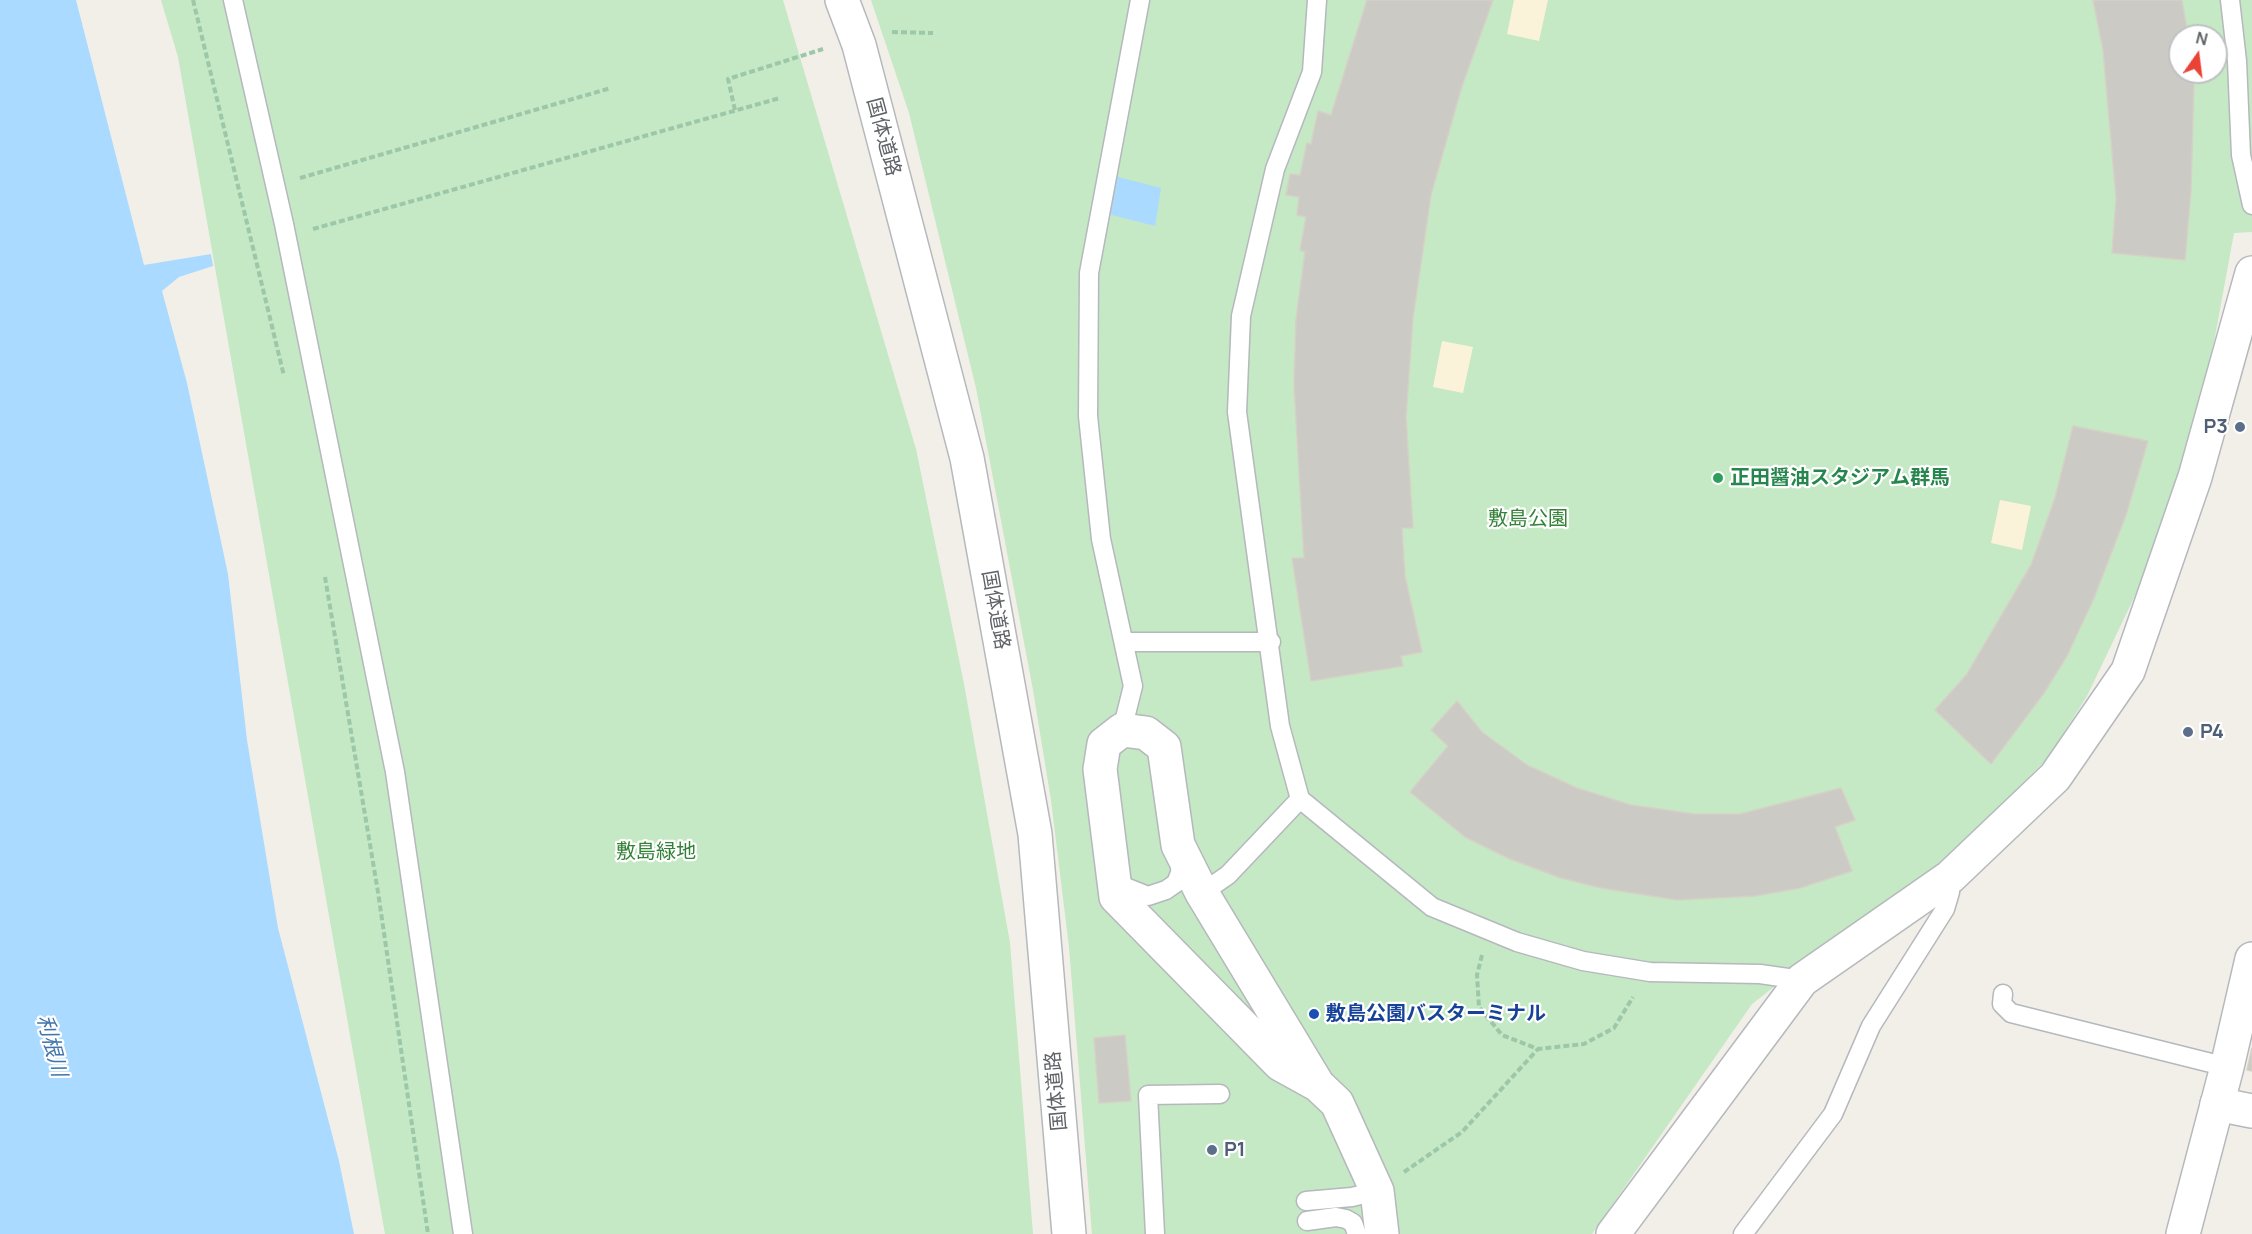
<!DOCTYPE html>
<html>
<head>
<meta charset="utf-8">
<style>
  body { margin:0 }
  #map { position:relative; width:2252px; height:1234px; overflow:hidden; background:#f1efe8; font-family:Manrope,sans-serif }
  canvas { display:block }
  .north { position:absolute; left:2168px; top:24px; width:60px; height:60px; box-sizing:border-box; background:#fff; border:2px solid #bfc1c3; border-radius:50%; rotate:14deg; font-size:16px; font-weight:700; line-height:24px; text-align:center; color:#5f6368 }
  .north::after { content:''; display:block; margin:auto; width:21px; height:27px; background:#ea4335; clip-path:polygon(50% 0,100% 100%,50% 72%,0 100%) }
</style>
</head>
<body>
<div id="map">
<canvas width="2252" height="1234"></canvas>
<div class="north">N</div>
</div>
<script>
const ctx = document.querySelector('canvas').getContext('2d');
ctx.lineJoin = 'round';
function paint(path, color) { ctx.fillStyle = color; ctx.fill(path, 'evenodd'); }
const poly = rows => new Path2D(rows.map(r => 'M' + r).join(''));
function trace(path, color, width, dash) { ctx.strokeStyle = color; ctx.lineWidth = width; ctx.lineCap = dash ? 'butt' : 'round'; ctx.setLineDash(dash || []); ctx.stroke(path); }
function write(font, color, halo, rows, align = 'center') {
  ctx.font = font + ' Manrope,"Noto Sans JP",sans-serif'; ctx.lineWidth = 4.5; ctx.setLineDash([]); ctx.textBaseline = 'middle'; ctx.strokeStyle = halo; ctx.fillStyle = color; for (const [text, x, y, turn = 0] of rows) {
    ctx.save(); ctx.translate(x, y); ctx.rotate((+turn || 0) * Math.PI / 180); ctx.textAlign = isNaN(turn) ? turn : align; if (halo) ctx.strokeText(text, 0, 0); ctx.fillText(text, 0, 0); ctx.restore();
  }
}
paint(poly([
  [161,0,783,0,916,449,964,684,1010,943,1033,1234,385,1234,178,57],
  [871,0,2252,0,2252,232,2234,233,2214,342,2179,484,2151,562,2087,696,2048,758,1986,820,1925,876,1871,911,1752,1004,1592,1234,1092,1234,1069,947,1051,800,1033,690,976,388,909,113],
  [2180,36,2216,36,2216,72,2180,72]
]), '#c5e8c5');
paint(poly([
  [1514,0,1548,0,1539,41,1507,34],
  [1442,341,1473,347,1463,393,1433,387],
  [2000,500,2031,506,2022,550,1991,543]
]), '#fbf3d9');
paint(poly([
  [0,0,76,0,144,265,211,254,213,266,179,277,162,291,187,383,228,574,247,740,278,928,339,1161,354,1234,0,1234],
  [1114,176,1161,188,1155,226,1108,214]
]), '#aadaff');
const building = poly([
  [1367,0,1493,0,1462,86,1431,195,1413,318,1406,417,1413,528,1402,528,1405,576,1422,652,1401,656,1403,666,1311,681,1292,558,1304,558,1294,385,1296,319,1305,252,1300,250,1306,217,1297,215,1299,197,1286,195,1290,174,1300,175,1307,143,1311,144,1318,111,1331,115,1367,0],
  [2093,0,2182,0,2188,36,2180,36,2180,72,2192,72,2194,84,2191,191,2185,260,2112,253,2116,198,2103,50,2093,0],
  [2073,426,2148,441,2126,515,2094,598,2067,656,2044,693,1991,764,1935,710,1967,674,2031,565,2055,498,2073,426],
  [1457,701,1482,732,1527,765,1577,788,1631,805,1695,814,1740,814,1841,788,1855,820,1835,827,1852,871,1800,888,1755,896,1677,900,1601,888,1561,878,1510,859,1465,837,1410,792,1448,746,1431,730,1457,701],
  [1125,1035,1131,1101,1099,1103,1094,1038,1125,1035],
  [2252,1048,2252,1071,2247,1070,2252,1048]
]);
paint(building, '#cccac5');
trace(building, '#d6d1c6', 1.5);
const service = poly([
  [233,0,284,224,395,772,463,1234],
  [1317,0,1312,72,1275,169,1241,316,1237,412,1280,726,1300,799,1432,907,1517,942,1583,961,1650,972,1760,974,1802,980],
  [2230,0,2237,61,2241,155,2252,205],
  [1124,642,1271,642],
  [1122,730,1133,686,1101,539,1088,416,1089,273,1140,0],
  [1202,893,1228,875,1300,799],
  [1117,895,1123,886,1148,896,1166,890,1176,883,1180,873,1181,858],
  [2003,994,2002,1004,2011,1013,2227,1067],
  [1306,1201,1352,1197,1377,1191],
  [1307,1221,1336,1217,1346,1219,1353,1223,1357,1234],
  [1155,1234,1148,1095,1220,1094],
  [1743,1234,1833,1114,1871,1026,1945,909,1950,892,1950,877]
]);
const minor = poly([
  [2217,1104,2252,1111]
]);
const tertiary = poly([
  [842,0,859,45,967,458,1035,834,1069,1234],
  [1318,1085,1280,1064,1116,897,1100,769,1104,744,1122,730,1146,733,1164,747,1178,845,1202,893,1318,1085,1337,1103,1377,1191,1382,1234],
  [1613,1234,1802,980,1950,877,2055,777,2128,671,2195,477,2252,273],
  [2183,1234,2227,1067,2252,959]
]);
trace(service, '#b5b8bc', 21);
trace(minor, '#b5b8bc', 36);
trace(tertiary, '#b5b8bc', 36);
trace(poly([
  [193,0,284,376],
  [892,32,933,33],
  [735,110,728,79,823,49],
  [300,178,611,88],
  [313,229,780,98],
  [325,577,378,892,428,1234],
  [1482,955,1477,975,1479,1007,1502,1035,1538,1049,1584,1044,1614,1028,1633,997],
  [1404,1172,1462,1132,1538,1049]
]), '#9cc7a9', 4, [6, 3]);
trace(service, '#fff', 18);
trace(minor, '#fff', 33);
trace(tertiary, '#fff', 33);
for (const [x, y, r, color] of [
  [2240,427,6,"#5c6f8a"],
  [1718,478,6,"#2e9e5b"],
  [2188,732,6,"#5c6f8a"],
  [1314,1014,6,"#1a4fb4"],
  [1212,1150,6,"#5c6f8a"]
]) { const dot = new Path2D(); dot.arc(x, y, r, 0, 2 * Math.PI); ctx.fillStyle = color; ctx.fill(dot); trace(dot, '#fff', 2); }
write('20px', '#5f6368', '#fff', [
  ["国体道路",883,137,75],
  ["国体道路",995,610,80],
  ["国体道路",1057,1091,-95]
]);
write('bold 20px', '#4e5e75', '#fff', [
  ["P3",2228,427,"right"],
  ["P4",2200,732],
  ["P1",1224,1150]
], 'left');
write('bold 20px', '#27864d', '#fff', [
  ["正田醤油スタジアム群馬",1730,478]
], 'left');
write('20px', '#348238', '#fff', [
  ["敷島公園",1528,519],
  ["敷島緑地",656,852]
]);
write('bold 20px', '#164399', '#fff', [
  ["敷島公園バスターミナル",1326,1014]
], 'left');
write('italic 21px', '#4174aa', '#fff', [
  ["利根川",51,1046,75]
]);
</script>
</body>
</html>
